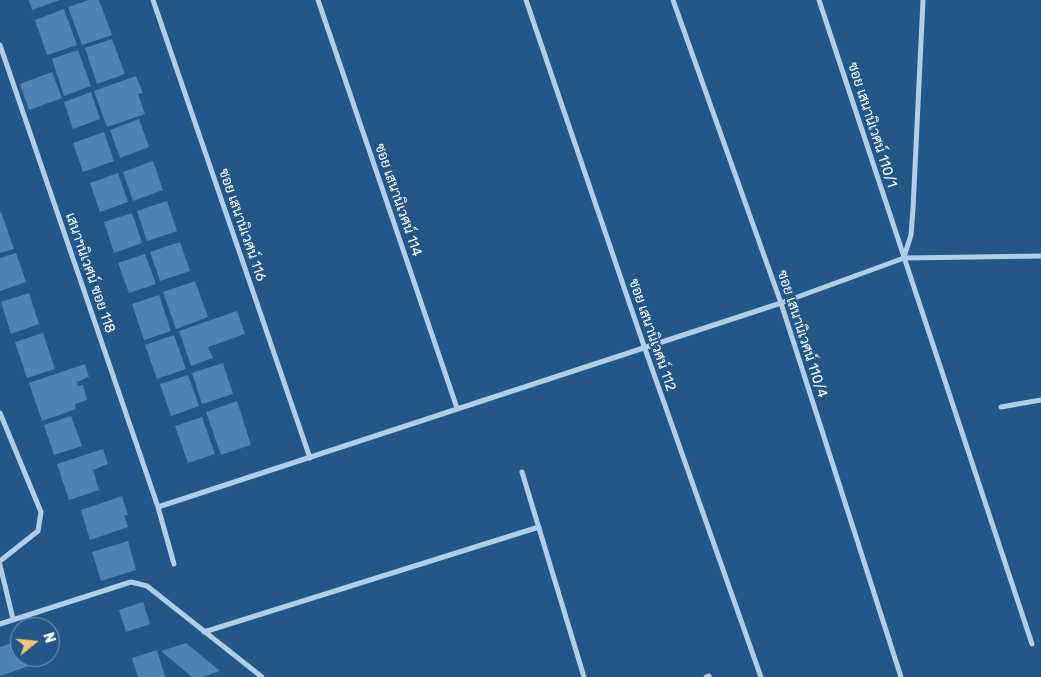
<!DOCTYPE html>
<html>
<head>
<meta charset="utf-8">
<style>
  body { margin:0 }
  #map { position:relative; width:1041px; height:677px; overflow:hidden; background:#245788; font-family:Rubik,sans-serif }
  canvas { display:block }
  .north { position:absolute; left:10px; top:617px; width:50px; height:50px; box-sizing:border-box; background:#245788; border:1px solid #7c9ab8; border-radius:50%; rotate:73deg; font-size:14px; font-weight:700; line-height:20px; text-align:center; color:#fff }
  .north::after { content:''; display:block; margin:auto; width:18px; height:22px; background:#f4c574; clip-path:polygon(50% 0,100% 100%,50% 72%,0 100%) }
</style>
</head>
<body>
<div id="map">
<canvas width="1041" height="677"></canvas>
<div class="north">N</div>
</div>
<script>
const ctx = document.querySelector('canvas').getContext('2d');
ctx.lineJoin = 'round';
function paint(path, color) { ctx.fillStyle = color; ctx.fill(path, 'evenodd'); }
const poly = rows => new Path2D(rows.map(r => 'M' + r).join(''));
function trace(path, color, width, dash) { ctx.strokeStyle = color; ctx.lineWidth = width; ctx.lineCap = dash ? 'butt' : 'round'; ctx.setLineDash(dash || []); ctx.stroke(path); }
function write(font, color, halo, rows, align = 'center') {
  ctx.font = font + ' Rubik,Sarabun,sans-serif'; ctx.lineWidth = 4; ctx.setLineDash([]); ctx.textBaseline = 'middle'; ctx.strokeStyle = halo; ctx.fillStyle = color; for (const [text, x, y, turn = 0] of rows) {
    ctx.save(); ctx.translate(x, y); ctx.rotate((+turn || 0) * Math.PI / 180); ctx.textAlign = isNaN(turn) ? turn : align; if (halo) ctx.strokeText(text, 0, 0); ctx.fillText(text, 0, 0); ctx.restore();
  }
}
paint(poly([
  [29,0,60,0,32,10],
  [89,0,99,0,112,35,82,45,68,7],
  [64,9,77,45,47,55,35,20],
  [112,39,125,74,97,84,85,48],
  [78,50,91,86,64,96,52,59],
  [52,72,62,98,29,110,20,84],
  [136,76,143,93,138,94,145,114,107,127,94,91],
  [91,92,100,119,73,129,64,102],
  [139,119,149,147,120,158,110,130],
  [104,132,114,161,83,172,73,143],
  [153,161,163,190,133,201,123,172],
  [118,173,128,202,100,212,90,183],
  [167,201,177,231,147,241,137,211],
  [0,212,1,212,14,249,0,253],
  [132,213,142,243,114,253,104,222],
  [180,242,190,271,160,281,150,252],
  [16,253,26,282,0,291,0,258],
  [145,254,156,284,129,293,118,263],
  [195,281,208,317,176,329,163,292],
  [29,293,39,324,11,334,1,302],
  [159,295,171,331,144,340,132,304],
  [237,311,245,334,208,347,213,358,191,366,179,331],
  [43,333,55,369,27,378,15,342],
  [174,335,186,369,157,379,145,345],
  [223,363,233,394,202,404,192,373],
  [85,364,89,377,77,382,78,386,83,385,87,400,75,404,76,409,42,421,29,383],
  [188,375,199,406,171,416,160,384],
  [237,401,251,445,221,455,206,412],
  [71,416,82,446,54,455,44,425],
  [202,417,215,454,188,463,175,426],
  [103,449,108,464,93,470,99,490,69,500,57,464],
  [122,496,128,515,124,516,128,527,90,540,81,510],
  [128,541,136,570,101,581,92,552],
  [143,602,150,624,126,632,119,610],
  [20,640,20,657,30,657,32,665,0,676,0,647],
  [186,643,220,671,202,677,192,677,161,651],
  [157,650,165,677,138,677,132,658]
]), '#5083b2');
trace(poly([
  [153,0,310,458],
  [318,0,457,408],
  [526,0,644,346,761,677],
  [673,0,781,303,901,677],
  [819,0,1032,644],
  [0,45,158,507,174,564],
  [904,257,911,235,913,209,923,0],
  [1001,407,1041,400],
  [0,413,41,512,38,531,0,561],
  [522,472,584,677],
  [158,507,781,303,904,258,1041,256],
  [0,565,13,619],
  [0,624,131,582,147,586,262,677],
  [204,632,539,527],
  [706,677,709,676]
]), '#b0cee9', 5);
write('14px', '#fff', '#245788', [
  ["ซอย เสนานิเวศน์ 110/1",872,125,72],
  ["ซอย เสนานิเวศน์ 114",398,200,71],
  ["ซอย เสนานิเวศน์ 116",242,225,71],
  ["เสนาฯนิเวศน์ ซอย 118",90,273,71],
  ["ซอย เสนานิเวศน์ 110/4",802,334,72],
  ["ซอย เสนานิเวศน์ 112",652,335,71]
]);
</script>
</body>
</html>
